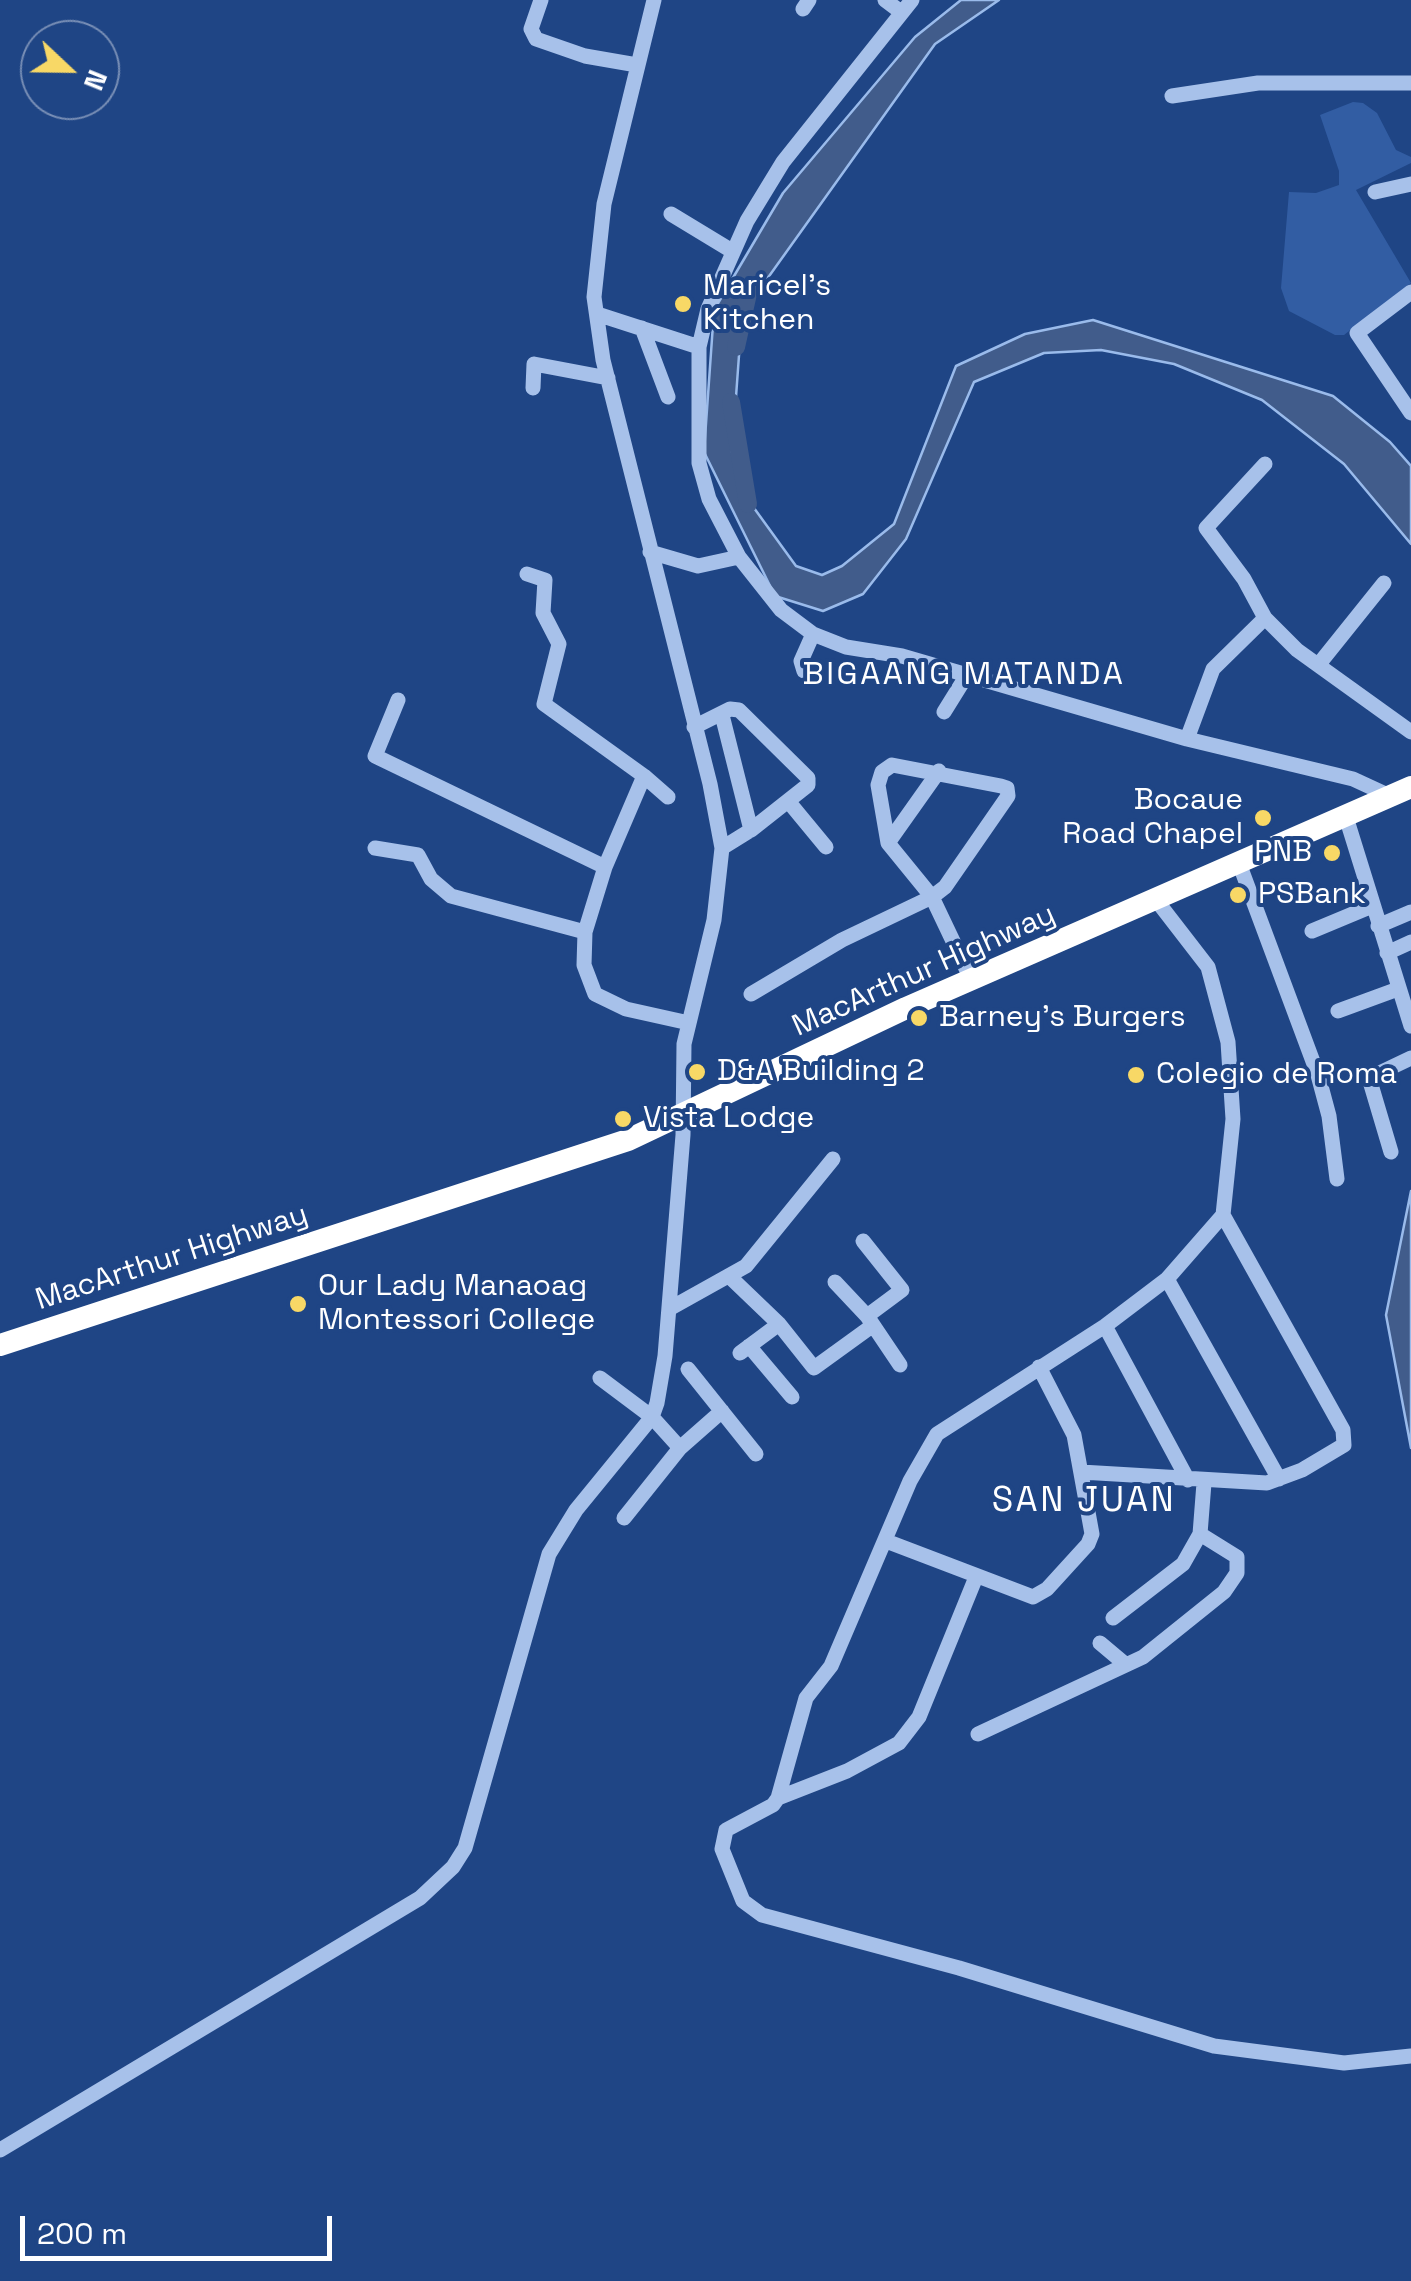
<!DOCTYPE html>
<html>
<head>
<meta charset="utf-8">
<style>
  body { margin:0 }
  #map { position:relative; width:1411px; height:2281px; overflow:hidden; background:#1f4585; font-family:"Space Grotesk",sans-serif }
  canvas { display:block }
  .north { position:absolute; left:20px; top:20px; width:100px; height:100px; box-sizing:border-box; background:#1f4585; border:2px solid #798fb6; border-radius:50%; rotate:112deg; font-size:28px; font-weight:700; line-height:40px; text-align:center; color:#fff }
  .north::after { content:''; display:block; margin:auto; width:35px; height:45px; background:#f8d866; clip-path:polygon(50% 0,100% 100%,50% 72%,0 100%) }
  .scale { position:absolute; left:20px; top:2216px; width:312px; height:45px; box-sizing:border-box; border:5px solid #fff; border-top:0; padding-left:12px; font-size:30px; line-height:35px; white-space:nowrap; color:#fff; -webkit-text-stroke:8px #1f4585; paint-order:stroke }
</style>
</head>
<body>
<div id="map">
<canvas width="1411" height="2281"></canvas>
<div class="north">N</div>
<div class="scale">200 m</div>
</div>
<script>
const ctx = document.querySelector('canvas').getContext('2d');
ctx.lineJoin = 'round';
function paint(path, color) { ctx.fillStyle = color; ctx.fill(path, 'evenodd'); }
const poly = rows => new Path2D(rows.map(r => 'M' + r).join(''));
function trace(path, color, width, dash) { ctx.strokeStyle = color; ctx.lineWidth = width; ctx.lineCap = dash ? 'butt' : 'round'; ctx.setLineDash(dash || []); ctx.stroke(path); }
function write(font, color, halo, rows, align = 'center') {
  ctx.font = font + ' "Space Grotesk",sans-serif'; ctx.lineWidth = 8; ctx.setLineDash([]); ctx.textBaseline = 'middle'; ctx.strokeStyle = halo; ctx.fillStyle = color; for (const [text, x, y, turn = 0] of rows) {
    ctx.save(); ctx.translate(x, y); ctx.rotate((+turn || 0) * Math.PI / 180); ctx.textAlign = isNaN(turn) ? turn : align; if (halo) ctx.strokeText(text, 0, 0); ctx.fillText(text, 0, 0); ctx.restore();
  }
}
paint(poly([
  [1353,102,1363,103,1377,113,1396,150,1411,157,1411,163,1356,190,1411,283,1344,335,1335,335,1289,311,1281,288,1289,192,1316,193,1339,185,1339,171,1320,115]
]), '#325da3');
const water = poly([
  [961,0,999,0,935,44,742,314,732,452,754,508,796,566,822,575,842,566,894,524,956,366,1025,334,1093,320,1333,396,1390,442,1411,466,1411,544,1344,464,1262,400,1174,364,1101,350,1044,353,974,382,906,539,863,594,823,611,775,596,704,452,714,310,783,193,915,37,961,0],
  [1411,1191,1411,1448,1386,1315,1411,1191]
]);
paint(water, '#415c8b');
trace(water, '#9abbeb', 2.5);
trace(poly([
  [736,347,749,289],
  [731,402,748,504]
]), '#415c8b', 18);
trace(poly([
  [541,0,531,29,536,39,585,56,637,65],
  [885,0,901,12],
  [912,0,783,162,747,221,708,309,699,347,699,463,709,499,739,557,781,610,813,634,846,647,902,656,1187,739,1353,779,1392,797],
  [803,9,809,0],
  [1172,96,1258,83,1411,83],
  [1375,192,1411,184],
  [671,214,732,251],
  [1411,292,1357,333,1411,413],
  [597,314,699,347],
  [642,328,668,397],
  [533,388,534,364,608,378],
  [1265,464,1206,528,1244,579,1265,618,1297,650,1411,732],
  [650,552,698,566,739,557],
  [527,574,545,580,543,613,559,644,544,704,644,776,605,867],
  [1319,664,1384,583],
  [804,671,801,661,813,634],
  [398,700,375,756,605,867,585,932,584,965,595,994,626,1009,689,1023],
  [944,712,967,675],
  [694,727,730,709,739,710,808,778,808,785,751,830],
  [1187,739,1213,669,1265,618],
  [644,776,668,797],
  [788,801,826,847],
  [1346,817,1411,1026],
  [888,843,939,771],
  [375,848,418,855,431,879,451,896,585,932],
  [722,848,751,830,722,715],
  [1239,863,1318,1075,1329,1116,1337,1179],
  [1378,926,1411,912],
  [1312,931,1372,906],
  [1387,953,1411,942],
  [751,994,842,940,932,897,945,887,1008,796,1007,788,1001,786,892,765,882,772,878,785,888,843,932,897,971,979],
  [1338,1011,1398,989],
  [1391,1152,1369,1078,1411,1058],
  [863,1241,902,1290,867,1316],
  [730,1277,779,1324,814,1368,872,1326],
  [1167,1279,1279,1479],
  [835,1282,867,1316,900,1365],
  [669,1309,746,1266,833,1159],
  [1105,1326,1188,1480],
  [749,1346,792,1397],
  [740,1353,779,1324],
  [688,1369,756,1454],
  [600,1378,652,1417,680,1448],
  [1081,1472,1267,1483,1302,1470,1344,1445,1343,1430,1223,1215],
  [624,1518,680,1448,722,1411],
  [886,1541,1033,1597,1047,1589,1088,1544,1092,1534,1074,1435,1039,1367],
  [976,1577,919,1717,899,1743,847,1771,778,1798,773,1805,726,1830,722,1849,743,1901,762,1915,959,1968,1214,2046,1344,2063,1411,2056],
  [1113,1618,1183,1564,1200,1534,1204,1483],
  [1100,1643,1125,1664],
  [978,1734,1143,1657,1224,1592,1237,1573,1237,1557,1200,1534],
  [778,1798,806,1698,831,1666,910,1481,937,1434,1105,1326,1167,1279,1223,1215,1233,1119,1228,1042,1208,967,1157,901],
  [0,2150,420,1898,453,1867,465,1848,549,1554,576,1510,652,1417,657,1403,665,1356,683,1135,684,1044,714,920,722,848,710,784,603,360,594,297,604,204,654,0]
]), '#a7c1ea', 15);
trace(poly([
  [0,1345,628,1140,906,1008,1411,787]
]), '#fff', 22);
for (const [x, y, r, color] of [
  [683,304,10,"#f8d866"],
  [1263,818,10,"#f8d866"],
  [1332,853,10,"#f8d866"],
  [1238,895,10,"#f8d866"],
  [919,1018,10,"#f8d866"],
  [697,1072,10,"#f8d866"],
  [1136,1075,10,"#f8d866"],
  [623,1119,10,"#f8d866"],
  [298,1304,10,"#f8d866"]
]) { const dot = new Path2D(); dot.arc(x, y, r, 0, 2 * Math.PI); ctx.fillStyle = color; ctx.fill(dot); trace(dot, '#1f4585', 4); }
write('30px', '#fff', '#1f4585', [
  ["Maricel's",703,287],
  ["Kitchen",703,321],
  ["Bocaue",1243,801,"right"],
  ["Road Chapel",1243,835,"right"],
  ["PNB",1312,853,"right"],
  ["PSBank",1258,895],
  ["Barney’s Burgers",939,1018],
  ["D&A Building 2",717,1072],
  ["Colegio de Roma",1156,1075],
  ["Vista Lodge",643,1119],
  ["Our Lady Manaoag",318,1287],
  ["Montessori College",318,1321]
], 'left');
write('30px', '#fff', '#1f4585', [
  ["MacArthur Highway",924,971,-24],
  ["MacArthur Highway",172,1258,-18]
]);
ctx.letterSpacing = '2.5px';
write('32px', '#fff', '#1f4585', [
  ["BIGAANG MATANDA",964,675]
]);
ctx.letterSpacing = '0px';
ctx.letterSpacing = '2.5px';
write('35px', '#fff', '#1f4585', [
  ["SAN JUAN",1084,1502]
]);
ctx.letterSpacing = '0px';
</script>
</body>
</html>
